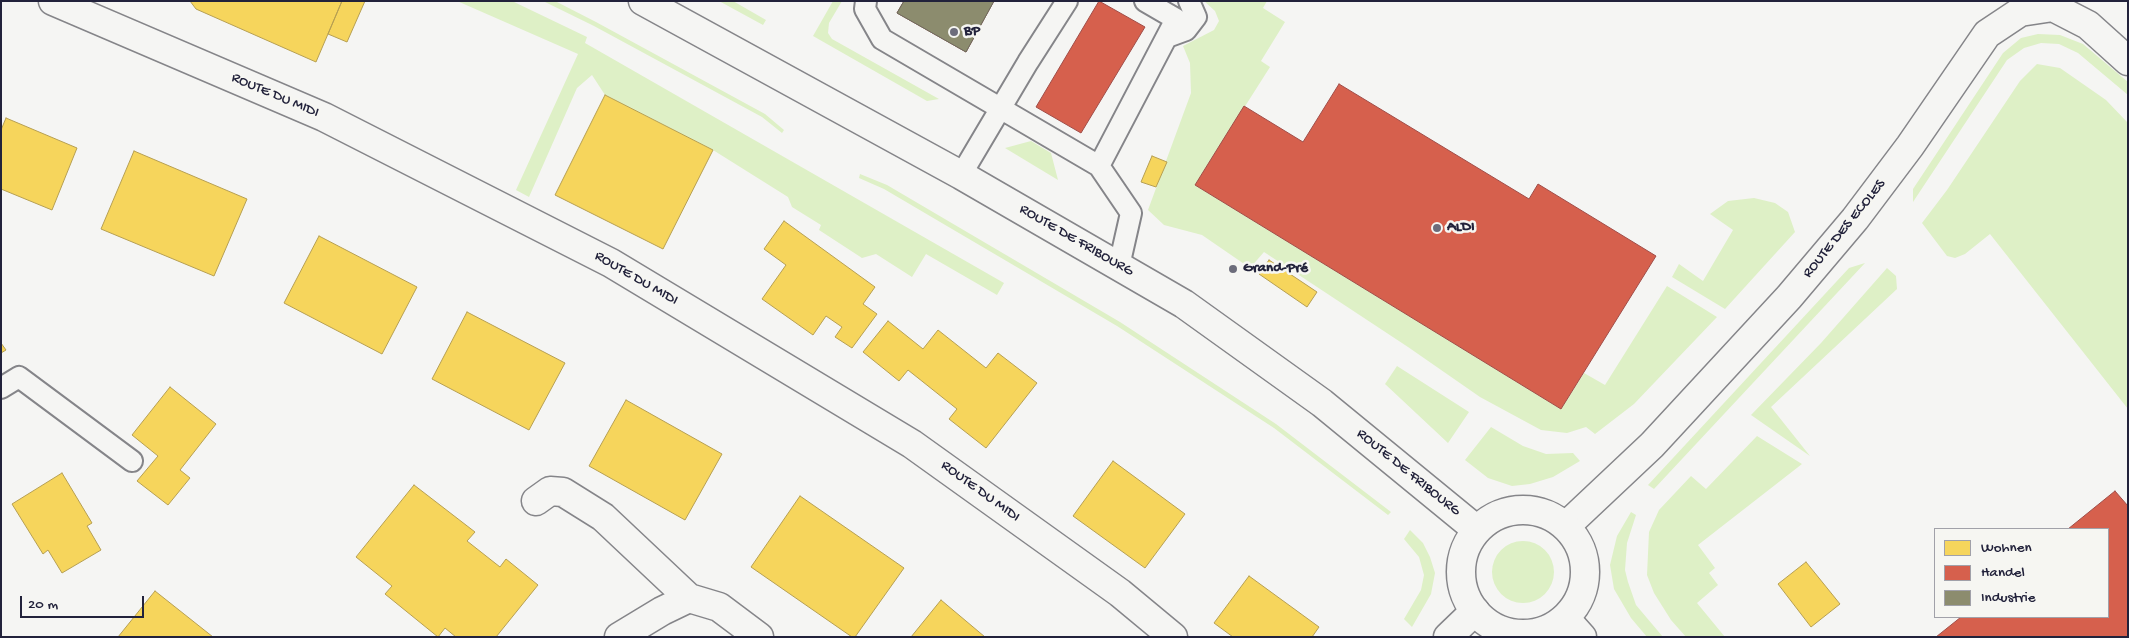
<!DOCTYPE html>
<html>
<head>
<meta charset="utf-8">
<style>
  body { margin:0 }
  #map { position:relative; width:2129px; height:638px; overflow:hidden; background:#f5f5f3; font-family:"Gochi Hand",sans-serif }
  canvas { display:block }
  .frame { position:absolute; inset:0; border:2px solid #22223b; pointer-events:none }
  .legend { position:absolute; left:1934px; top:528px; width:175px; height:90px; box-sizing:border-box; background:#f6f6f2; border:1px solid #a1a1a9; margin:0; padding:6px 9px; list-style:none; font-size:15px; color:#22223b }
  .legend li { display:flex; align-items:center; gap:10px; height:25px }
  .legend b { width:25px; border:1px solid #a1a1a9 }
  .scale { position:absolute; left:20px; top:596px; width:124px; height:22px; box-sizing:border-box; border:2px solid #22223b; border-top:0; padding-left:6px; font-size:15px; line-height:18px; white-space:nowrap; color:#22223b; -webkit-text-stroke:4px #f6f6f2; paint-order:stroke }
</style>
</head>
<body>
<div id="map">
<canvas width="2129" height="638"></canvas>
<div class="frame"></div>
<ul class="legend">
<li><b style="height:14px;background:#f6d55c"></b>Wohnen</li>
<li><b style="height:14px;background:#d6604d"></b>Handel</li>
<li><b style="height:14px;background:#8c8c6e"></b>Industrie</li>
</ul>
<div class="scale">20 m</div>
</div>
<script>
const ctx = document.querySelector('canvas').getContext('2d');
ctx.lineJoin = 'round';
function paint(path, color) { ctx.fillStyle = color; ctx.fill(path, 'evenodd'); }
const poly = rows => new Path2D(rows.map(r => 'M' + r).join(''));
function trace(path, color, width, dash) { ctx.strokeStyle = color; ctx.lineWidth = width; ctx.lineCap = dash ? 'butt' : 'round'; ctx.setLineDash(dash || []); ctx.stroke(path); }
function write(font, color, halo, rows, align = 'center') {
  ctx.font = font + ' "Gochi Hand",sans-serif'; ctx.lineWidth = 5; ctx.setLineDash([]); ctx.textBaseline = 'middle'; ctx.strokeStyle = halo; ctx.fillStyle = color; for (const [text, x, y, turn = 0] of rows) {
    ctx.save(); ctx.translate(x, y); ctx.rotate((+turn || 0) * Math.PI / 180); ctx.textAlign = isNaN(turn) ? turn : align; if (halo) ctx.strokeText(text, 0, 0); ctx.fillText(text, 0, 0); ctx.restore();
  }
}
paint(poly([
  [457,1,512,1,587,37,585,43,1004,283,997,295,926,254,912,277,876,254,862,258,819,230,821,225,792,207,788,197,713,150,605,95,592,75,577,88,529,197,516,190,578,54],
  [543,1,555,1,596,22,765,114,784,130,782,133,762,117,594,26],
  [719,1,733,1,766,20,763,25],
  [833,1,842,1,829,23,828,33,832,39,939,99,927,101,813,36],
  [1204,1,1267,1,1263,8,1285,22,1261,61,1270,67,1195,185,1561,409,1584,373,1605,385,1667,286,1717,317,1634,404,1595,434,1586,427,1567,433,1541,430,1480,397,1408,347,1264,252,1250,268,1202,235,1164,225,1148,210,1191,93,1190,63,1183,46,1214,30,1219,21,1215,11],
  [2038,34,2060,35,2083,44,2128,82,2128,95,2078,53,2059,44,2041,43,2024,48,2007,60,1913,202,1913,189,2003,53,2021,38],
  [2037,64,2060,68,2106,100,2128,123,2128,409,1990,234,1965,254,1955,258,1947,256,1922,223,1947,190,2020,81],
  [1031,141,1051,153,1058,180,1005,148],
  [860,174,887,185,1120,322,1276,424,1391,512,1388,515,1274,428,1117,326,884,189,859,178],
  [1754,198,1775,203,1788,212,1795,232,1725,309,1672,277,1679,264,1703,281,1733,230,1710,214,1728,201],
  [1865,263,1654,489,1648,485,1849,268],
  [1887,268,1896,276,1897,289,1771,407,1810,456,1751,415,1821,343],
  [1397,366,1469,412,1448,443,1385,384],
  [1491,427,1523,446,1546,454,1573,453,1580,461,1553,477,1530,484,1512,486,1488,478,1465,460],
  [1757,436,1802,464,1698,545,1715,568,1709,573,1718,585,1697,603,1725,637,1686,637,1671,620,1654,593,1647,575,1649,532,1659,510,1691,476,1706,489],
  [1631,512,1636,515,1627,543,1625,570,1628,582,1636,605,1663,637,1647,637,1631,618,1614,589,1610,565,1617,536],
  [1410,530,1423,543,1430,557,1435,573,1431,594,1412,627,1404,619,1421,590,1424,575,1419,557,1404,539],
  '1492 572a31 31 0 1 1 62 0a31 31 0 1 1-62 0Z'
]), '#def0c6');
const homes = poly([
  [190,1,342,1,316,62,196,9,190,1],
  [342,1,365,1,347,42,328,34,342,1],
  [605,95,713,150,663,249,555,195,605,95],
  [6,118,77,148,52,210,1,189,1,130,6,118],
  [134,151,247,199,214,276,101,229,134,151],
  [1152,156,1167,162,1156,187,1141,182,1152,156],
  [784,221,875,287,863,304,877,314,852,348,835,337,842,327,826,316,813,335,762,299,786,265,764,249,784,221],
  [319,236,417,287,382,354,284,303,319,236],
  [1269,260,1317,292,1307,307,1259,274,1269,260],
  [467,312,565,363,529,430,432,379,467,312],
  [888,321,923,349,938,330,986,368,998,353,1037,383,986,448,949,419,957,409,908,370,899,381,863,352,888,321],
  [1,343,6,350,1,353,1,343],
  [170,387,216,424,180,470,190,478,168,505,137,481,158,456,132,435,170,387],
  [626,400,722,454,685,520,589,466,626,400],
  [1113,461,1185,514,1145,568,1073,516,1113,461],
  [62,473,92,523,87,526,101,550,62,573,48,550,43,554,12,504,62,473],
  [414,485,475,532,467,541,500,567,506,559,538,585,496,637,456,637,445,628,438,637,385,594,392,586,356,557,414,485],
  [800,496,904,568,855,637,852,637,751,567,800,496],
  [1806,562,1840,604,1811,627,1778,584,1806,562],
  [1249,576,1319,627,1312,637,1233,637,1214,623,1249,576],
  [155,591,213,637,118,637,155,591],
  [941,600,985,637,911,637,941,600]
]);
paint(homes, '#f6d55c');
trace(homes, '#b69f52', 1);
const shops = poly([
  [904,1,994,1,966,52,897,13,904,1],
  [1099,1,1145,27,1081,133,1036,107,1099,1],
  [1339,84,1529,199,1538,184,1656,256,1561,409,1195,185,1244,106,1303,142,1339,84],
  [2115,491,2128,506,2128,637,1936,637,1961,617,2108,617,2108,529,2068,529,2115,491]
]);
paint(shops, '#d6604d');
trace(shops, '#a04d48', 1);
const industry = poly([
  [904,1,994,1,966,52,897,13,904,1]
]);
paint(industry, '#8c8c6e');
trace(industry, '#6c6c5f', 1);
const service = poly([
  [866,1,865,9,882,39,1099,166,1131,213,1119,266],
  [1167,37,1186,30,1196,17,1189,1],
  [1099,166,1176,19,1145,1],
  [961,175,1028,62,1067,1],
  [1,388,19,377,132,461]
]);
const minor = poly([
  [53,1,324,117,611,263,912,444,1120,593,1173,637],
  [536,501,550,491,563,492,603,517,689,598],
  [1566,526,1652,445,1789,297,1855,219,1910,146,1987,34,2020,12,2053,7,2088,25,2128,61],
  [619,637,662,611,689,598,719,607,759,637],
  [1448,637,1475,611]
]);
const secondary = poly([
  [643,1,961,175,1184,304,1322,403,1477,530],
  '1461 572a62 62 0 1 1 124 0a62 62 0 1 1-124 0Z',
  [1565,618,1582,637]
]);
trace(service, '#858589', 24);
trace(minor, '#858589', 31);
trace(secondary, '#858589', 31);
trace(service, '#f5f5f3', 20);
trace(minor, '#f5f5f3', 28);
trace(secondary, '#f5f5f3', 28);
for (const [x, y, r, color] of [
  [954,32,5,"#6c6c7b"],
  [1437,228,5,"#6c6c7b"],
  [1233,269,5,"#6c6c7b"]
]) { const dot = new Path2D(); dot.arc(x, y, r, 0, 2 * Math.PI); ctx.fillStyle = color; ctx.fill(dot); trace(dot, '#f6f6f2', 2); }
write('bold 15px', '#22223b', '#f6f6f2', [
  ["BP",964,32],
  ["ALDI",1447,228],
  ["Grand-Pré",1243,269]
], 'left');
write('15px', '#22223b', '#f6f6f2', [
  ["ROUTE DU MIDI",275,96,23],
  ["ROUTE DES ECOLES",1845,229,-51],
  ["ROUTE DE FRIBOURG",1076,241,30],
  ["ROUTE DU MIDI",636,279,30],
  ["ROUTE DE FRIBOURG",1408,473,39],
  ["ROUTE DU MIDI",980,492,36]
]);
</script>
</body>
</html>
